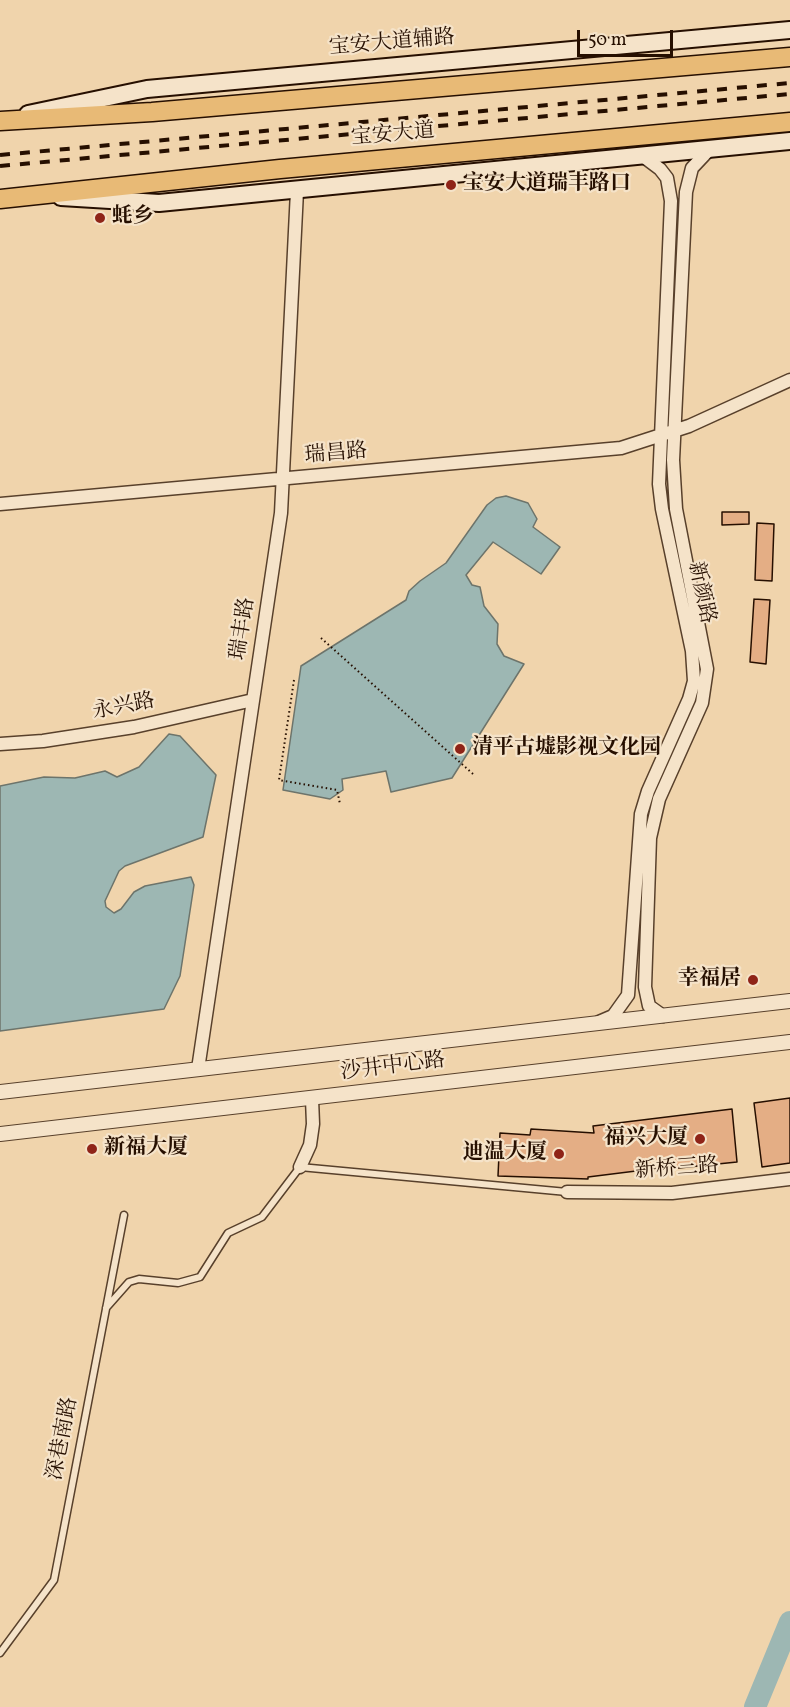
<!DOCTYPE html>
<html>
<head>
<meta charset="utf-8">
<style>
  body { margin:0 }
  #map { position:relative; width:790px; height:1707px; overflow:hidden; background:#f0d4ac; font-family:Vollkorn,serif }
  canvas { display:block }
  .scale { position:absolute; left:577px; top:30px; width:96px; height:27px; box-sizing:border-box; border:3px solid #260f00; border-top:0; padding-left:8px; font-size:18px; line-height:21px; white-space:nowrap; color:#260f00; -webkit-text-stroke:4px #f5e3c9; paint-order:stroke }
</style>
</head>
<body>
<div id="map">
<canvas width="790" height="1707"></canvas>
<div class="scale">50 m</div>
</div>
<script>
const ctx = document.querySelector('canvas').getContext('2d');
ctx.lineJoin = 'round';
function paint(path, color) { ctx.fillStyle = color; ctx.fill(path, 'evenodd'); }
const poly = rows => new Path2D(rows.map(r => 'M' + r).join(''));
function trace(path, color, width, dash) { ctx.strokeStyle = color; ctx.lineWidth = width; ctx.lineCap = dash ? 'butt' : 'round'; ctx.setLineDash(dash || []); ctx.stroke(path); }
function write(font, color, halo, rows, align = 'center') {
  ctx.font = font + ' Vollkorn,"Noto Serif SC",serif'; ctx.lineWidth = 4.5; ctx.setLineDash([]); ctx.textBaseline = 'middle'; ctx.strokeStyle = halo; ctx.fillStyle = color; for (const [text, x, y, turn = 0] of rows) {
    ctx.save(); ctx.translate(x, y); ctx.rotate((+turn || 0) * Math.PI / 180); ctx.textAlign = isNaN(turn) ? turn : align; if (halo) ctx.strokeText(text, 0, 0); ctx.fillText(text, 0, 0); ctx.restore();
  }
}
const water = poly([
  [506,496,528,503,537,519,533,527,560,547,541,574,493,542,466,575,472,585,480,587,484,606,498,624,497,644,504,656,524,664,452,778,391,792,386,771,342,779,343,790,330,799,283,790,301,666,406,600,409,591,420,581,446,563,487,505,496,498,506,496],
  [169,734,180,736,216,775,203,837,125,866,119,871,105,901,106,907,114,913,121,909,134,892,145,886,191,877,194,885,180,976,164,1009,0,1031,0,786,44,777,75,778,105,771,117,777,139,767,169,734]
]);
paint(water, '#9db7b3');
trace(water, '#6d746b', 1.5);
trace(poly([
  [755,1707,790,1622]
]), '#9db7b3', 22);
const building = poly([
  [722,512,749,512,749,524,722,525,722,512],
  [757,523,774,524,772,581,755,580,757,523],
  [754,599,770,600,766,664,750,662,754,599],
  [790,1098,790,1163,762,1167,754,1103,790,1098],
  [732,1109,737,1162,669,1169,668,1167,588,1177,588,1179,498,1176,500,1133,530,1135,531,1129,594,1133,593,1126,732,1109]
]);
paint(building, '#e4ae85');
trace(building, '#260f00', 1.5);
const service = poly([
  [106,1308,129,1282,139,1279,178,1283,200,1277,228,1233,262,1217,300,1167,567,1192],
  [0,1653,54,1580,124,1215]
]);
const minor = poly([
  [0,504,621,448,689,426,790,380],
  [0,744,43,741,134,727,253,700],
  [663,1016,649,1006,645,987,650,838,659,799,702,703,707,669,676,509,673,460,686,192,692,168,708,151],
  [599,1022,613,1016,628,995,641,814,648,791,689,699,694,681,692,651,662,509,659,484,671,201,667,178,660,169,644,157],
  [198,1069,281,513,297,191],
  [300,1167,310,1145,313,1124,312,1099],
  [567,1192,672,1193,790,1179]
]);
const tertiary = poly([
  [0,1092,790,1001],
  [0,1134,790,1042]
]);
const secondary = poly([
  [28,114,147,89,790,30],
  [61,197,159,203,790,141]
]);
const primary = poly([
  [0,121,152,112,790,57],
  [0,199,280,169,790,122]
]);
trace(service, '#58402b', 9);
trace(minor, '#58402b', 15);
trace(tertiary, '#58402b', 16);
trace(secondary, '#260f00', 20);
trace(primary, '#260f00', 21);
trace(poly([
  [321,638,473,774],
  [294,680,279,780,337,790,340,804]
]), '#260f00', 2, [1.5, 3]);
trace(service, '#f5e3c9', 6);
trace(minor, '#f5e3c9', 12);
trace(tertiary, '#f5e3c9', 14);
trace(secondary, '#f5e3c9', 16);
trace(primary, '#e8ba76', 18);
trace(poly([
  [0,155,790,83],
  [0,166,790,94]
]), '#260f00', 4, [10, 10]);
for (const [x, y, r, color] of [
  [451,185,6,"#8f2418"],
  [100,218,6,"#8f2418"],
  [460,749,6,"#8f2418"],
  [753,980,6,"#8f2418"],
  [700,1139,6,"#8f2418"],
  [92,1149,6,"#8f2418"],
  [559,1154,6,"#8f2418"]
]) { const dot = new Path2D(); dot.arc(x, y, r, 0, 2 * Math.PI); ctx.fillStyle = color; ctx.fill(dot); trace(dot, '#f5e3c9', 2); }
write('21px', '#260f00', '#f5e3c9', [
  ["宝安大道辅路",392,44,-5],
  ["宝安大道",393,136,-5],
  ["瑞昌路",336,455,-5],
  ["新颜路",700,593,78],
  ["瑞丰路",244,629,-81],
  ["永兴路",124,708,-11],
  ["沙井中心路",393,1068,-7],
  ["新桥三路",677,1170,-4],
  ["深巷南路",64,1439,-79]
]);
write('bold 21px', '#260f00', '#f5e3c9', [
  ["宝安大道瑞丰路口",463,185],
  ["蚝乡",112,218],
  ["清平古墟影视文化园",472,749],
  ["幸福居",741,980,"right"],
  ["福兴大厦",688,1139,"right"],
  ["新福大厦",104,1149],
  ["迪温大厦",547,1154,"right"]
], 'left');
</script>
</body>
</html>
